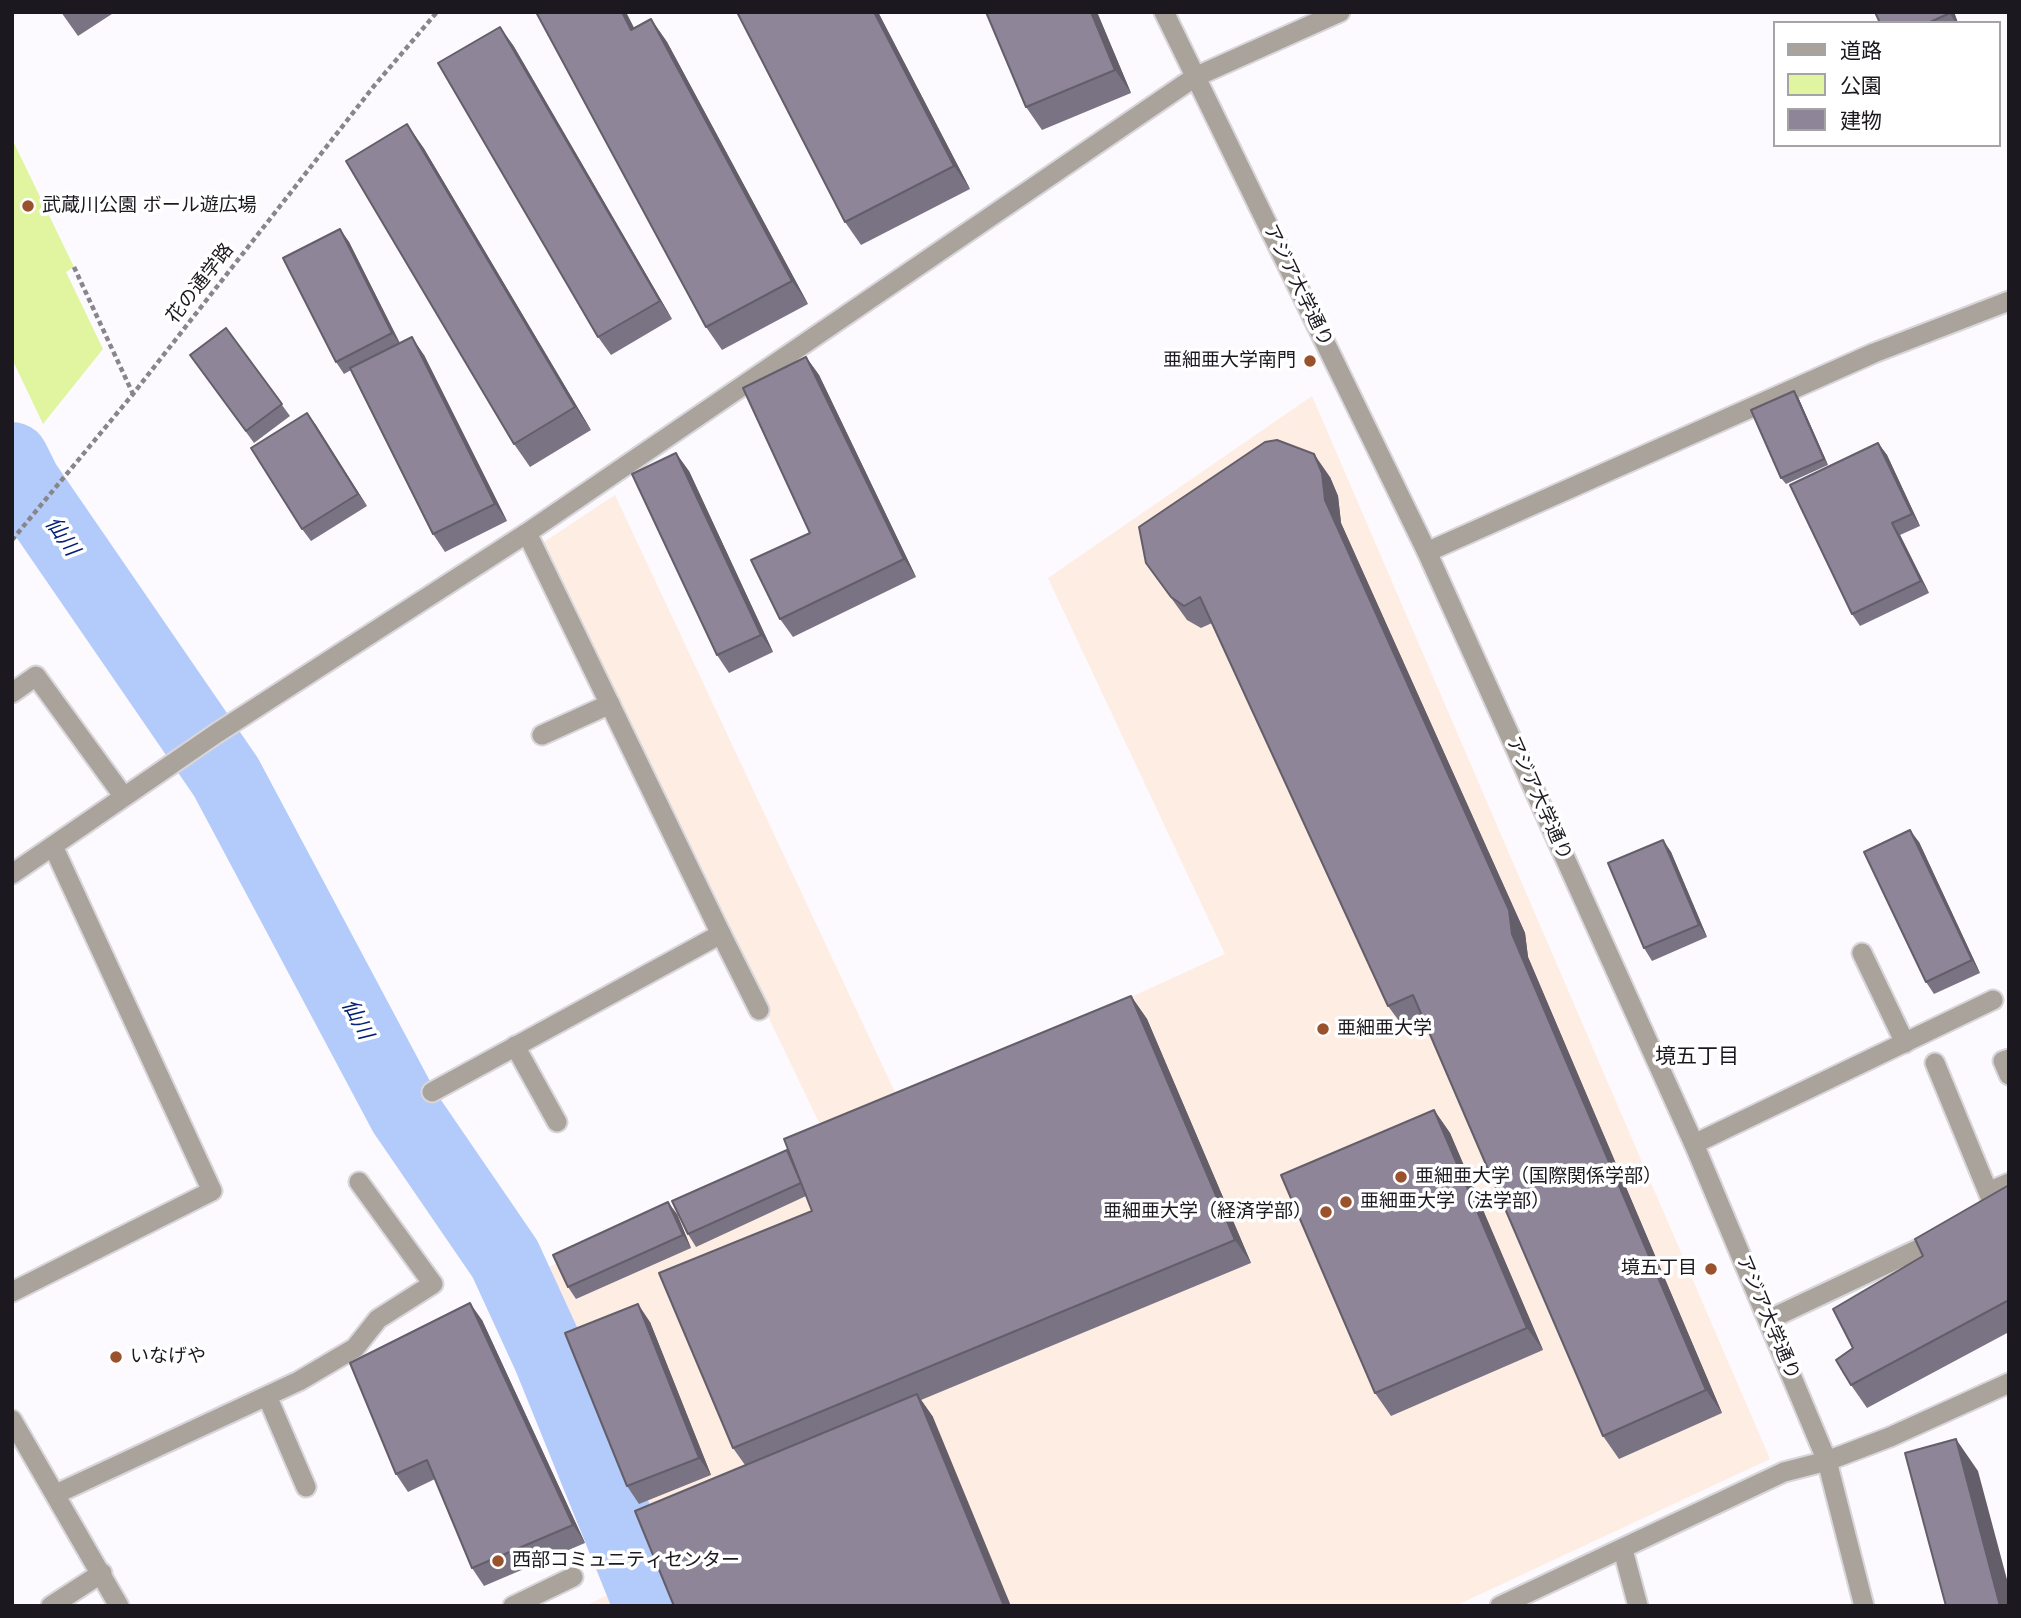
<!DOCTYPE html>
<html>
<head>
<meta charset="utf-8">
<style>
  body { margin:0 }
  #map { position:relative; width:2021px; height:1618px; overflow:hidden; background:#fcfafe; font-family:Jost,"Noto Sans JP",sans-serif }
  canvas { display:block }
  .frame { position:absolute; inset:0; border:14px solid #1b181f; pointer-events:none }
  .legend { position:absolute; left:1773px; top:21px; width:228px; height:126px; box-sizing:border-box; background:#fff; border:2px solid #a4a3a5; margin:0; padding:9px 12px; list-style:none; font-size:21px; color:#1b181f }
  .legend li { display:flex; align-items:center; gap:14px; height:35px }
  .legend b { width:35px; border:2px solid #a4a3a5 }
</style>
</head>
<body>
<div id="map">
<canvas width="2021" height="1618"></canvas>
<div class="frame"></div>
<ul class="legend">
<li><b style="height:9px;background:#a9a39c"></b>道路</li>
<li><b style="height:19px;background:#e1f4a0"></b>公園</li>
<li><b style="height:19px;background:#8e8698"></b>建物</li>
</ul>
</div>
<script>
const ctx = document.querySelector('canvas').getContext('2d');
ctx.lineJoin = 'round';
function paint(path, color) { ctx.fillStyle = color; ctx.fill(path, 'evenodd'); }
const poly = rows => new Path2D(rows.map(r => 'M' + r).join(''));
function trace(path, color, width, dash) { ctx.strokeStyle = color; ctx.lineWidth = width; ctx.lineCap = dash ? 'butt' : 'round'; ctx.setLineDash(dash || []); ctx.stroke(path); }
function write(font, color, halo, rows, align = 'center') {
  ctx.font = font + ' Jost,"Noto Sans JP",sans-serif'; ctx.lineWidth = 7; ctx.setLineDash([]); ctx.textBaseline = 'middle'; ctx.strokeStyle = halo; ctx.fillStyle = color; for (const [text, x, y, turn = 0] of rows) {
    ctx.save(); ctx.translate(x, y); ctx.rotate((+turn || 0) * Math.PI / 180); ctx.textAlign = isNaN(turn) ? turn : align; if (halo) ctx.strokeText(text, 0, 0); ctx.fillText(text, 0, 0); ctx.restore();
  }
}
paint(poly([
  [1312,396,1770,1459,1455,1606,585,1606,655,1572,538,1272,826,1137,541,544,615,495,900,1103,1225,954,1048,578]
]), '#feede2');
paint(poly([
  [14,143,74,267,66,272,103,349,43,424,12,359]
]), '#e1f4a0');
trace(poly([
  [12,459,24,483,226,777,405,1113,505,1259,550,1357,651,1606]
]), '#b3cbfb', 74);
const service = poly([
  [542,735,610,704],
  [721,934,759,1010],
  [1862,953,1905,1043],
  [515,1046,557,1122],
  [2009,1059,2003,1061,2009,1075],
  [1935,1063,1995,1209,1986,1214],
  [1988,1192,2009,1183],
  [1768,1320,1944,1237],
  [267,1396,306,1487],
  [56,1494,299,1381,355,1348,378,1319,433,1284,359,1182],
  [51,1606,102,1573]
]);
const minor = poly([
  [1427,552,1874,353,2009,301],
  [12,693,36,676,124,797],
  [12,874,217,733,527,533,1195,77,1340,12],
  [432,1092,721,934,527,533],
  [1694,1144,1993,1000],
  [12,1292,212,1191,53,846],
  [1623,1550,1638,1606],
  [513,1606,573,1577],
  [1500,1606,1784,1472,1827,1461,1890,1437,2009,1383]
]);
const tertiary = poly([
  [1164,12,1427,552,1694,1144,1827,1461,1864,1606],
  [12,1420,119,1606]
]);
trace(service, '#d8d6da', 23);
trace(minor, '#d8d6da', 23);
trace(tertiary, '#d8d6da', 23);
trace(poly([
  [74,267,133,394],
  [12,540,133,394,374,86,437,12]
]), '#88868b', 4.5, [5, 3.5]);
trace(service, '#a9a39c', 19);
trace(minor, '#a9a39c', 19);
trace(tertiary, '#a9a39c', 19);
paint(poly([
  [61,12,115,12,78,36],
  [737,12,878,12,970,189,861,245,845,222],
  [986,12,1097,12,1131,93,1042,130,1026,107],
  [1954,12,1958,23,1880,23],
  [651,19,667,42,808,304,722,350,706,327,634,28],
  [513,45,672,319,611,355,598,337],
  [423,147,591,430,530,467,514,444],
  [340,229,349,242,400,343,424,355,507,521,445,552,433,534,351,370,344,374,336,362],
  [226,328,290,416,254,443,190,355],
  [806,357,819,375,916,577,793,637,780,619,810,533],
  [1798,397,1828,465,1786,484,1781,478],
  [307,413,367,506,311,541,302,529],
  [1878,443,1887,455,1920,526,1900,535,1929,593,1860,626,1852,614],
  [689,471,773,652,729,673,717,655],
  [1330,477,1338,496,1341,523,1525,933,1528,957,1722,1413,1619,1459,1603,1436,1424,1020,1405,1029,1388,1006,1212,623,1201,628,1187,620,1146,563],
  [1663,840,1671,852,1707,937,1652,961,1644,948],
  [1919,842,1980,973,1934,994,1926,982],
  [1131,996,1147,1019,1251,1263,921,1400,933,1417,745,1465,733,1448,812,1211,806,1196,696,1247,688,1234],
  [1434,1110,1450,1133,1543,1350,1391,1416,1375,1393],
  [2009,1185,2009,1332,1867,1408,1851,1385,1853,1348,1923,1256],
  [677,1214,691,1248,576,1299,568,1287],
  [482,1320,585,1543,484,1586,472,1568,435,1479,408,1492,396,1474],
  [650,1322,711,1475,639,1504,627,1486]
]), '#7a7383');
paint(poly([
  [622,12,626,12,647,53,631,30],
  [874,12,878,12,970,189,954,166],
  [1091,12,1097,12,1131,93,1115,70],
  [1949,12,1954,12,1958,23,1956,23],
  [651,19,667,42,808,304,792,281],
  [500,27,513,45,672,319,660,301],
  [407,124,423,147,591,430,575,407],
  [340,229,349,242,401,346,392,333],
  [412,337,424,355,507,521,495,504],
  [806,357,819,375,916,577,904,559],
  [1794,391,1798,397,1828,465,1824,459],
  [307,413,316,425,367,506,358,494],
  [1878,443,1887,455,1920,526,1912,514],
  [676,453,689,471,773,652,761,635],
  [1314,454,1330,477,1338,496,1341,523,1525,933,1528,957,1722,1413,1706,1390,1325,500],
  [1892,523,1900,535,1929,593,1921,581],
  [1910,830,1919,842,1980,973,1972,960],
  [1663,840,1671,852,1707,937,1699,925],
  [1131,996,1147,1019,1251,1263,1235,1240],
  [1434,1110,1450,1133,1543,1350,1527,1328],
  [668,1202,677,1214,691,1248,683,1235],
  [470,1303,482,1320,585,1543,573,1525],
  [638,1304,650,1322,711,1475,699,1458],
  [917,1394,933,1417,1011,1606,1004,1606],
  [1956,1439,1978,1471,2009,1587,2009,1606,2000,1606]
]), '#635e6a');
const building = poly([
  [536,12,622,12,631,30,651,19,792,281,706,327,536,12],
  [737,12,874,12,954,166,845,222,737,12],
  [986,12,1091,12,1115,70,1026,107,986,12],
  [1875,12,1949,12,1950,13,1928,23,1880,23,1875,12],
  [500,27,660,301,598,337,438,63,500,27],
  [407,124,575,407,514,444,346,161,407,124],
  [340,229,392,333,336,362,283,258,340,229],
  [226,328,282,404,246,431,190,355,226,328],
  [412,337,495,504,433,534,350,368,412,337],
  [806,357,904,559,780,619,751,560,810,533,743,388,806,357],
  [1794,391,1824,459,1781,478,1751,410,1794,391],
  [307,413,358,494,302,529,251,448,307,413],
  [1277,440,1314,454,1322,473,1325,500,1509,910,1512,934,1706,1390,1603,1436,1413,995,1388,1006,1200,597,1184,606,1171,597,1146,563,1139,527,1265,442,1277,440],
  [1878,443,1912,514,1892,523,1921,581,1852,614,1790,485,1878,443],
  [676,453,761,635,717,655,632,474,676,453],
  [1910,830,1972,960,1926,982,1864,852,1910,830],
  [1663,840,1699,925,1644,948,1608,863,1663,840],
  [1131,996,1235,1240,733,1448,659,1273,812,1211,784,1139,1131,996],
  [1434,1110,1527,1328,1375,1393,1281,1175,1434,1110],
  [787,1150,801,1183,688,1234,672,1201,787,1150],
  [2009,1185,2009,1300,1851,1385,1836,1360,1853,1348,1833,1309,1923,1256,1915,1239,2009,1185],
  [668,1202,683,1235,568,1287,553,1255,668,1202],
  [470,1303,573,1525,472,1568,427,1460,396,1474,350,1363,470,1303],
  [638,1304,699,1458,627,1486,565,1333,638,1304],
  [917,1394,1004,1606,674,1606,635,1511,917,1394],
  [1956,1439,2000,1606,1946,1606,1905,1453,1956,1439]
]);
paint(building, '#8e8698');
trace(building, '#635e6a', 2);
for (const [x, y, r, color] of [
  [28,206,7,"#99522b"],
  [1310,361,7,"#99522b"],
  [1323,1029,7,"#99522b"],
  [1401,1177,7,"#99522b"],
  [1346,1202,7,"#99522b"],
  [1326,1212,7,"#99522b"],
  [1711,1269,7,"#99522b"],
  [116,1357,7,"#99522b"],
  [498,1561,7,"#99522b"]
]) { const dot = new Path2D(); dot.arc(x, y, r, 0, 2 * Math.PI); ctx.fillStyle = color; ctx.fill(dot); trace(dot, '#fff', 2.5); }
write('19px', '#1b181f', '#fff', [
  ["武蔵川公園 ボール遊広場",42,206],
  ["亜細亜大学南門",1296,361,"right"],
  ["亜細亜大学",1337,1029],
  ["亜細亜大学（国際関係学部）",1415,1177],
  ["亜細亜大学（法学部）",1360,1202],
  ["亜細亜大学（経済学部）",1312,1212,"right"],
  ["境五丁目",1697,1269,"right"],
  ["いなげや",130,1357],
  ["西部コミュニティセンター",512,1561]
], 'left');
write('19px', '#1b181f', '#fff', [
  ["花の通学路",201,284,-52],
  ["アジア大学通り",1297,286,64],
  ["アジア大学通り",1538,799,66],
  ["アジア大学通り",1767,1318,67]
]);
write('italic 21px', '#032178', '#fff', [
  ["仙川",61,537,55],
  ["仙川",356,1020,62]
]);
write('21px', '#1b181f', '#fff', [
  ["境五丁目",1697,1058]
]);
</script>
</body>
</html>
